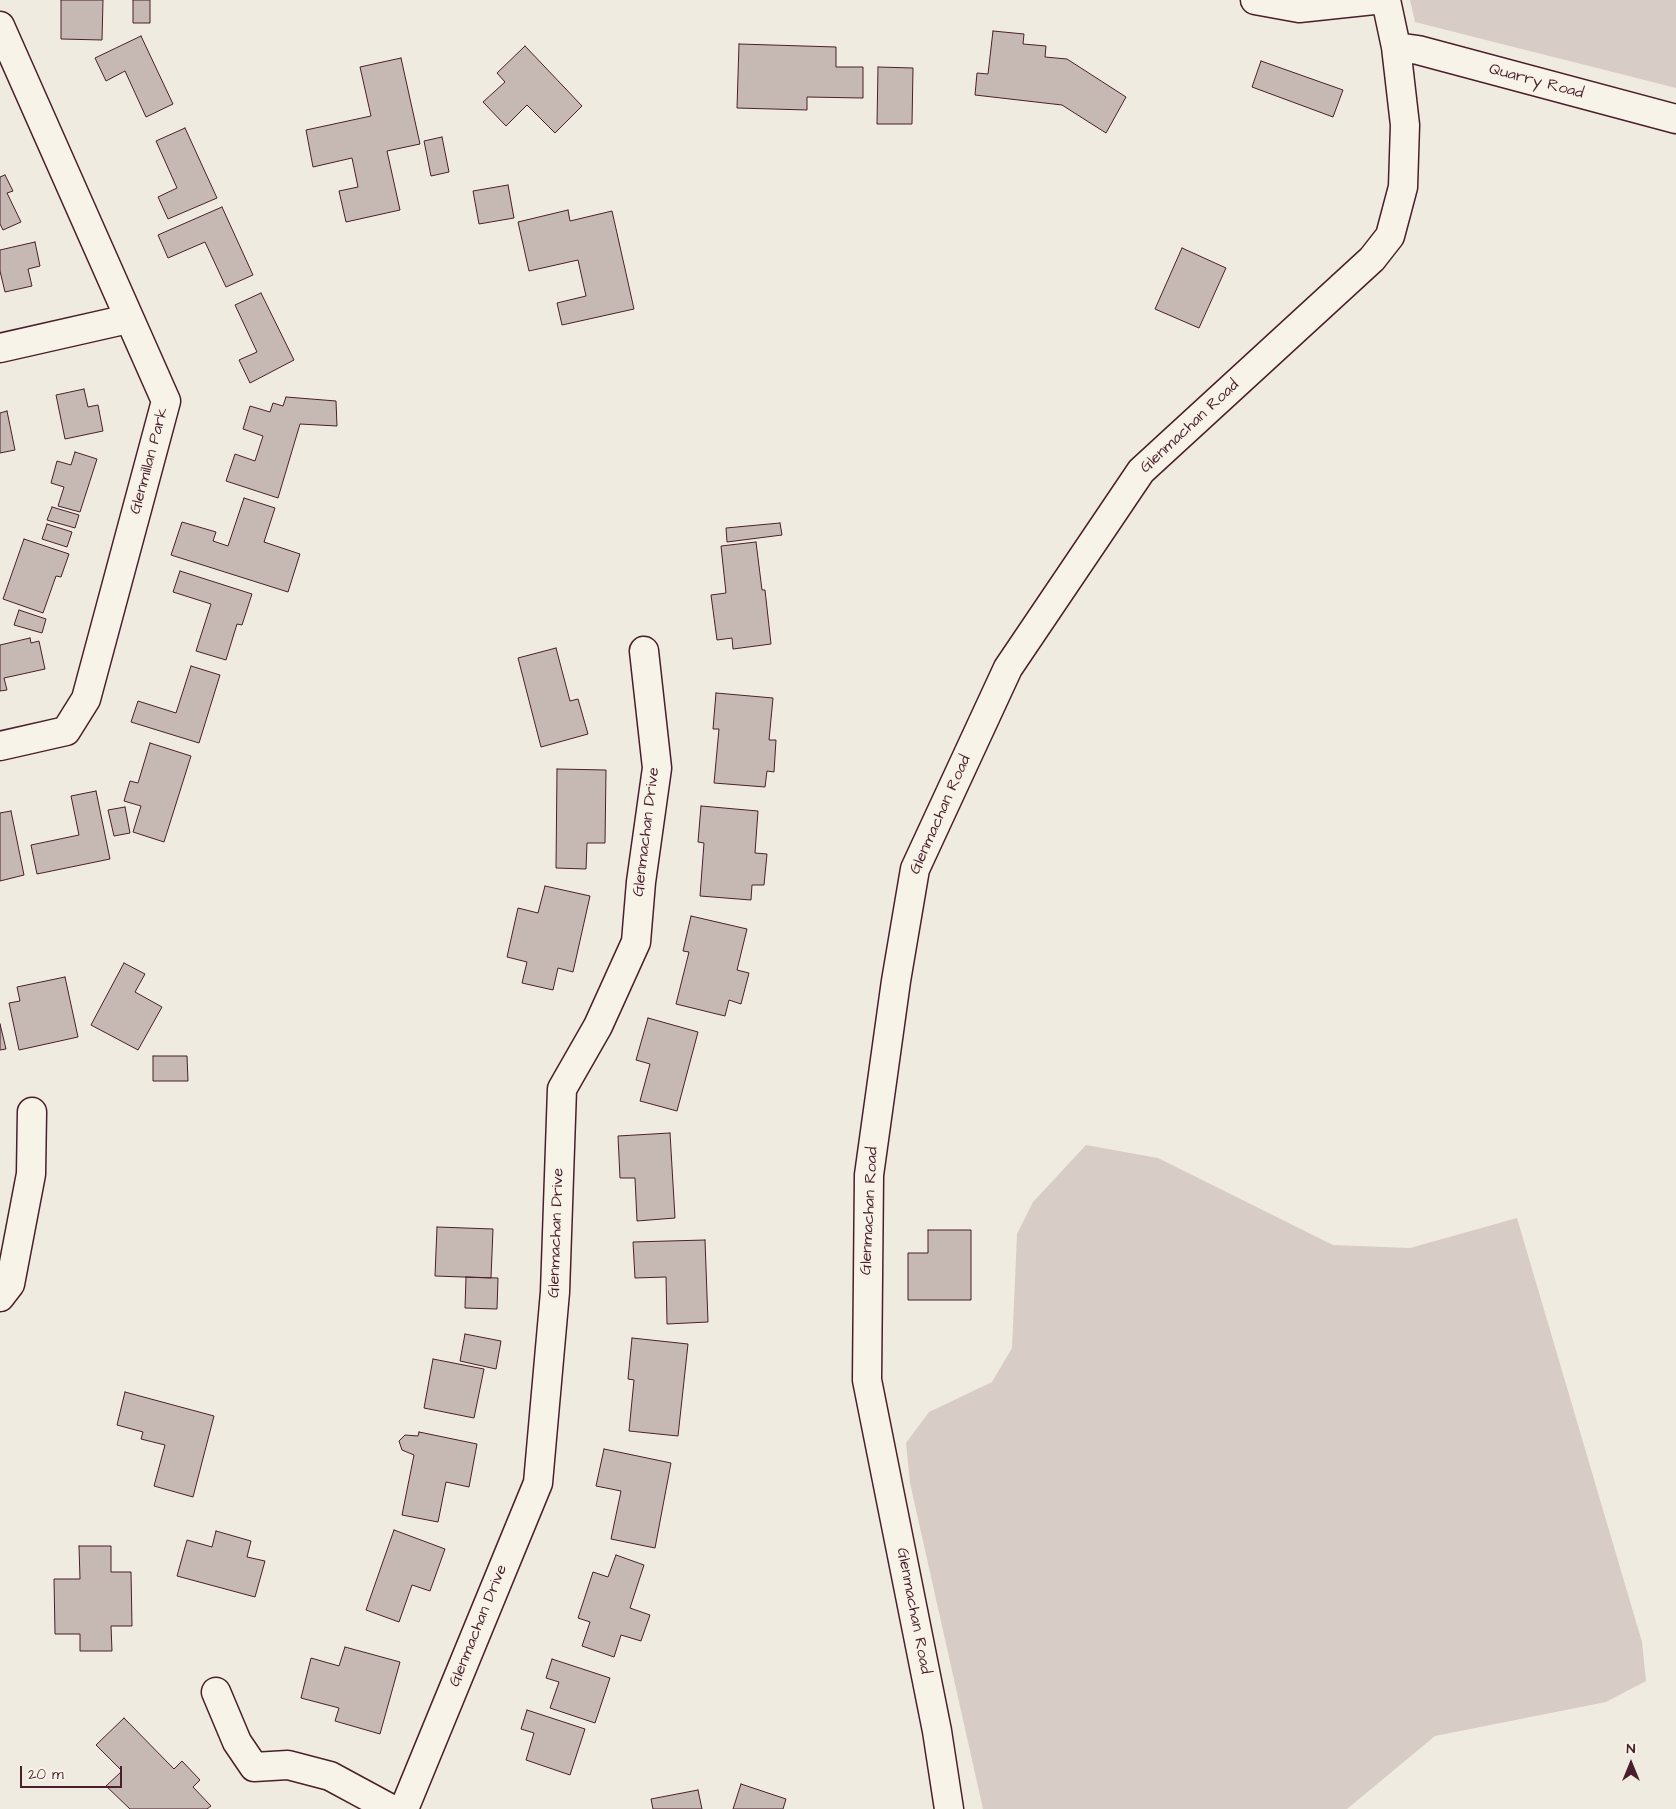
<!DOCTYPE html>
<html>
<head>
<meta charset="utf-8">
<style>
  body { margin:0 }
  #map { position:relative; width:1676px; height:1809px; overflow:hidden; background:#f0ebe0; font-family:"Architects Daughter",sans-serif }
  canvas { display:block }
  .north { position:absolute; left:1606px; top:1739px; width:50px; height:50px; -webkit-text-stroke:4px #f7f3e8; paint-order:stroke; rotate:0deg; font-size:14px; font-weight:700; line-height:20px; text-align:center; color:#4a1f2b }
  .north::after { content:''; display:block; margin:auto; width:18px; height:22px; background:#4a1f2b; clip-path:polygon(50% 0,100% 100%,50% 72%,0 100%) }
  .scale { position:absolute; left:20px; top:1766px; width:102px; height:22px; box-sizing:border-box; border:2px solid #4a1f2b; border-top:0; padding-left:6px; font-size:15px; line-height:18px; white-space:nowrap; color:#4a1f2b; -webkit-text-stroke:4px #f7f3e8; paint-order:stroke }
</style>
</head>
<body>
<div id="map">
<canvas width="1676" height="1809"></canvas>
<div class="north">N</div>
<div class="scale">20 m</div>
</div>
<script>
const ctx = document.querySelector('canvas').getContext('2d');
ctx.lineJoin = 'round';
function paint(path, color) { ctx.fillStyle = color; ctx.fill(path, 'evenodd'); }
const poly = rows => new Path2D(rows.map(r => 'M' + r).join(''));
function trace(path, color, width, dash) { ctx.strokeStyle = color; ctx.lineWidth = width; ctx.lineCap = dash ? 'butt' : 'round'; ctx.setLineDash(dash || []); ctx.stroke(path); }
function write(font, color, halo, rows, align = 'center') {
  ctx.font = font + ' "Architects Daughter",sans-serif'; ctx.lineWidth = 4; ctx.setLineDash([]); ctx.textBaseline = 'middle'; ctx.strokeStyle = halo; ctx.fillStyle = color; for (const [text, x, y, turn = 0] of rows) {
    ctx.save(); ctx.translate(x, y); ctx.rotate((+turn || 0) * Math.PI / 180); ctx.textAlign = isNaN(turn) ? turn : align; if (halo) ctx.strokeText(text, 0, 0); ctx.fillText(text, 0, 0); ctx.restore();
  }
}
paint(poly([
  [1410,0,1676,0,1676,88,1415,22],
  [1086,1145,1158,1158,1333,1245,1410,1248,1517,1218,1642,1642,1646,1681,1606,1702,1435,1736,1347,1809,983,1809,910,1483,906,1443,929,1412,992,1382,1012,1348,1017,1234,1033,1202]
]), '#d8cdc6');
const building = poly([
  [61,0,103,0,102,40,61,39,61,0],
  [133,0,150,0,150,23,133,23,133,0],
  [993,31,1024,34,1023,44,1046,46,1045,57,1067,59,1126,97,1106,133,1062,105,975,95,977,73,988,74,993,31],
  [141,36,173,104,146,117,125,71,106,81,95,58,141,36],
  [739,44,836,47,836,67,863,67,863,98,807,97,807,110,737,108,739,44],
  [525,46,582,106,555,133,527,105,506,126,483,102,505,82,497,73,525,46],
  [401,58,420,144,387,151,400,210,346,222,339,191,358,187,352,158,313,167,306,130,371,116,360,67,401,58],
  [1261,61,1343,90,1333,117,1252,87,1261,61],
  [878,67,913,68,912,124,877,124,878,67],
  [185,128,217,198,168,219,158,197,177,188,156,141,185,128],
  [442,137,449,172,431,176,424,141,442,137],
  [5,175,13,191,7,193,21,222,3,230,0,224,0,177,5,175],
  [508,185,514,218,479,224,473,191,508,185],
  [222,207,253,275,226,287,205,242,168,258,158,235,222,207],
  [568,210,570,221,612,211,634,309,562,325,557,303,586,296,578,260,529,271,518,222,568,210],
  [35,242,40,266,28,269,32,286,5,292,0,271,0,250,35,242],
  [1182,248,1226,268,1199,328,1155,309,1182,248],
  [261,293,294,360,250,383,239,360,257,352,235,305,261,293],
  [84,389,88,407,98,405,103,431,65,439,56,395,84,389],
  [286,397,336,401,337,426,300,424,278,498,226,481,235,454,255,461,263,436,243,429,250,406,270,412,273,403,283,406,286,397],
  [7,411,15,450,0,453,0,413,7,411],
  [75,452,97,459,80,512,58,506,64,487,51,483,57,461,71,465,75,452],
  [244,498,275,508,264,542,300,554,288,592,171,555,182,522,216,532,213,541,228,546,244,498],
  [52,507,79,515,75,528,47,520,52,507],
  [780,523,782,535,727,542,726,528,780,523],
  [47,524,72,532,67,547,42,539,47,524],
  [24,539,69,554,61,577,56,576,43,613,3,599,24,539],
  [756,542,762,590,765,590,771,644,733,649,732,638,717,640,711,595,726,593,721,546,756,542],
  [180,571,252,594,242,625,237,624,226,660,196,651,211,604,173,592,180,571],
  [19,610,46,619,42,633,14,625,19,610],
  [30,638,31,643,39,641,45,669,4,678,7,690,0,691,0,645,30,638],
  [556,648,570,701,578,699,588,734,541,747,518,658,556,648],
  [191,666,220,675,199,743,131,722,138,701,176,713,191,666],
  [716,693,773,698,769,740,776,740,774,772,767,771,765,787,714,783,719,729,713,729,716,693],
  [150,743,191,756,164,842,133,832,141,806,124,801,130,781,138,783,150,743],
  [557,769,606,770,605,843,587,843,586,869,556,868,557,769],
  [96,791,110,859,37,874,31,845,79,835,71,796,96,791],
  [701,806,758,811,755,853,767,854,764,885,752,885,751,900,700,896,704,843,698,842,701,806],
  [125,807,130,833,114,836,108,810,125,807],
  [11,811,24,875,0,881,0,813,11,811],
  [545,886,590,896,573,972,558,968,553,990,522,983,527,962,507,957,518,908,538,913,545,886],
  [691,916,747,929,737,970,749,973,741,1004,729,1000,725,1016,676,1004,689,952,683,951,691,916],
  [124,963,145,974,135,992,162,1007,138,1050,91,1025,124,963],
  [65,977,78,1037,19,1050,9,1003,20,1001,17,987,65,977],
  [648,1018,698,1032,677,1111,640,1101,650,1064,636,1060,648,1018],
  [0,1024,6,1049,0,1050,0,1024],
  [153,1056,187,1056,188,1081,153,1081,153,1056],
  [670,1133,675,1218,637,1221,635,1178,620,1178,618,1136,670,1133],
  [437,1227,493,1229,491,1278,435,1276,437,1227],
  [928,1230,971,1230,971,1300,908,1300,908,1253,928,1253,928,1230],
  [705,1240,708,1322,667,1324,666,1277,635,1278,633,1242,705,1240],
  [466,1277,498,1278,497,1309,465,1308,466,1277],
  [465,1334,501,1341,496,1369,460,1361,465,1334],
  [632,1338,688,1344,678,1436,629,1431,634,1380,628,1379,632,1338],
  [433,1359,484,1369,474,1418,424,1408,433,1359],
  [125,1392,214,1416,193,1497,154,1486,165,1445,141,1439,143,1432,117,1425,125,1392],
  [419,1432,477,1444,469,1487,446,1482,438,1522,402,1515,414,1455,402,1450,399,1441,405,1435,418,1436,419,1432],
  [604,1449,671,1463,655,1548,611,1539,621,1491,596,1486,604,1449],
  [394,1530,445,1549,430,1591,412,1585,399,1622,366,1610,394,1530],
  [216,1531,251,1541,247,1557,265,1561,255,1597,177,1576,187,1540,212,1547,216,1531],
  [79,1546,111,1546,111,1572,131,1572,132,1626,111,1626,112,1651,80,1651,80,1634,55,1634,54,1579,80,1579,79,1546],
  [616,1555,644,1565,630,1608,650,1615,641,1641,621,1635,614,1657,582,1646,590,1622,578,1618,593,1572,608,1577,616,1555],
  [345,1647,400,1662,380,1734,335,1721,339,1708,301,1698,311,1658,339,1666,345,1647],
  [552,1659,610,1678,595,1723,550,1708,559,1682,546,1678,552,1659],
  [527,1710,585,1729,570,1775,526,1760,534,1733,521,1729,527,1710],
  [124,1718,174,1769,182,1761,200,1780,193,1787,211,1806,207,1809,130,1809,106,1786,122,1771,96,1745,124,1718],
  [741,1784,786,1799,783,1809,733,1809,741,1784],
  [698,1790,702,1809,653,1809,651,1799,698,1790]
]);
paint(building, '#c6b8b3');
trace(building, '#4a1f2b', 1);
const minor = poly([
  [1255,0,1299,8,1374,0],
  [0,26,166,401,86,699,66,731,0,746],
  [1396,47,1418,50,1676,119],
  [0,348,128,319],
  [0,1297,10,1284,31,1174,32,1112],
  [216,1692,237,1742,254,1767,288,1765,330,1776,391,1809],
  [404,1809,538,1483,555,1292,562,1089,598,1026,636,942,641,882,657,768,644,651],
  [949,1809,937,1731,867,1380,869,1175,896,981,915,869,1008,668,1141,471,1372,259,1390,236,1403,187,1405,125,1396,47,1386,0]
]);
trace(minor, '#4a1f2b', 31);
trace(minor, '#f7f3e8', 28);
write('16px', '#4a1f2b', '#f7f3e8', [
  ["Quarry Road",1536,82,15],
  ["Glenmachan Road",1190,427,-43],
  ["Glenmillan Park",150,461,-75],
  ["Glenmachan Road",941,815,-66],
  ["Glenmachan Drive",647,832,-83],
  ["Glenmachan Road",870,1211,-87],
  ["Glenmachan Drive",557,1233,-88],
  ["Glenmachan Road",913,1611,79],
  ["Glenmachan Drive",479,1626,-68]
]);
</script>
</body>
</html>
